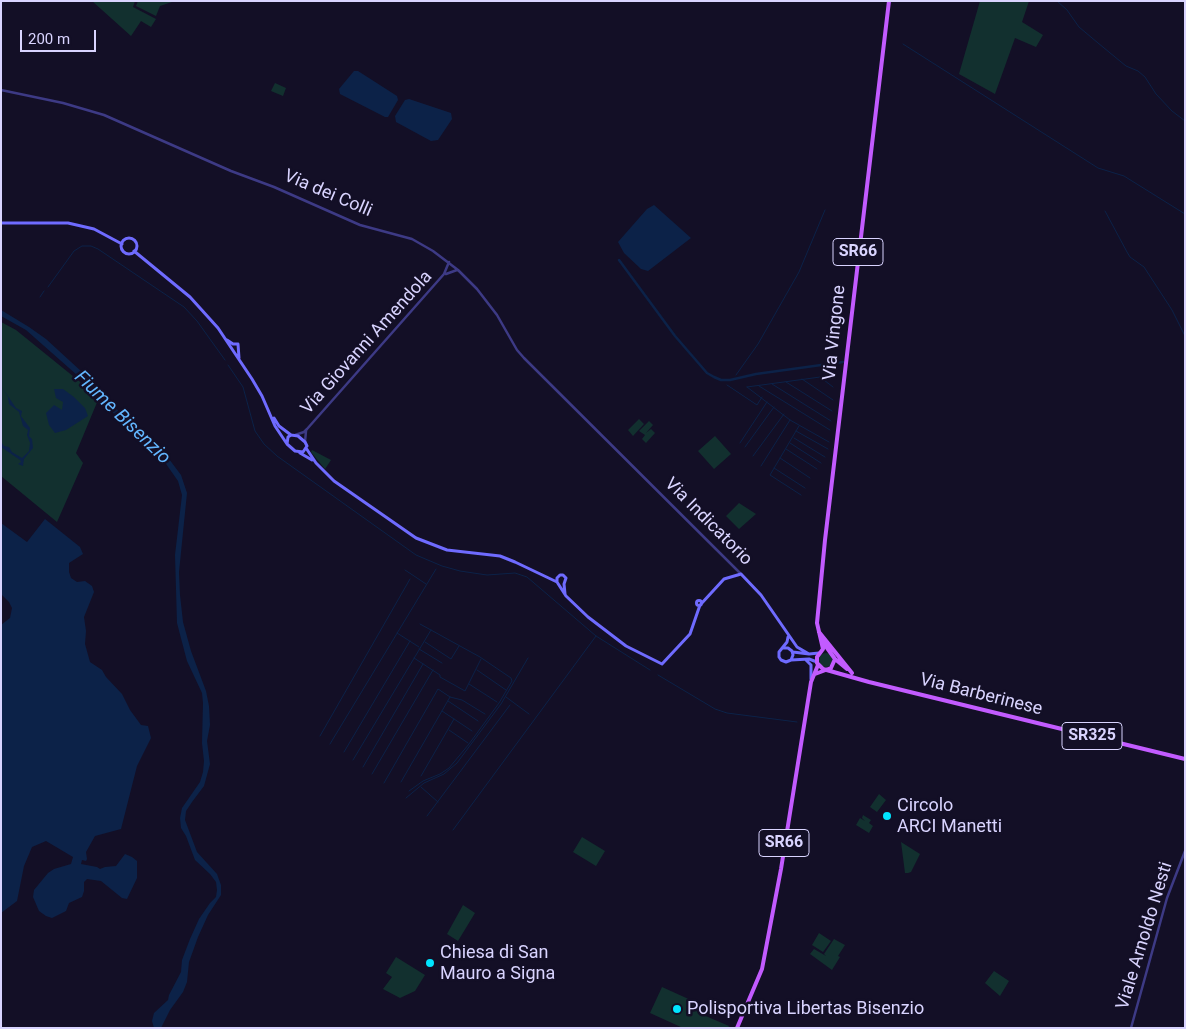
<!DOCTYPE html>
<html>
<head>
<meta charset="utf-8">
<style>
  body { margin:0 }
  #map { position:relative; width:1186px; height:1029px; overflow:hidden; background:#130f26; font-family:Roboto,sans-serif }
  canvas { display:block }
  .frame { position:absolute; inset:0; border:2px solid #d9d4ff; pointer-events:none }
  .scale { position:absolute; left:20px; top:30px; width:76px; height:22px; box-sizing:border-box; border:2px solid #d9d4ff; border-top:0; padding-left:6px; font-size:15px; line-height:18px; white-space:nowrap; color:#d9d4ff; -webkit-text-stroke:4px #130f26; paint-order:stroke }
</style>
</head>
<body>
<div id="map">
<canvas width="1186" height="1029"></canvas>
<div class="frame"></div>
<div class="scale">200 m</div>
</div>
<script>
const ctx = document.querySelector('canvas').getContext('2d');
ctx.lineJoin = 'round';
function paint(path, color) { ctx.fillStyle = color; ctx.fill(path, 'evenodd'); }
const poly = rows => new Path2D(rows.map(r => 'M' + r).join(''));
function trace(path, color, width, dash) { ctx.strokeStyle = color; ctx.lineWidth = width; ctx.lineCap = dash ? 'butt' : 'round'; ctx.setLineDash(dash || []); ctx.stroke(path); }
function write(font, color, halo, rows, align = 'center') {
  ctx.font = font + ' Roboto,sans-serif'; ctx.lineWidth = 5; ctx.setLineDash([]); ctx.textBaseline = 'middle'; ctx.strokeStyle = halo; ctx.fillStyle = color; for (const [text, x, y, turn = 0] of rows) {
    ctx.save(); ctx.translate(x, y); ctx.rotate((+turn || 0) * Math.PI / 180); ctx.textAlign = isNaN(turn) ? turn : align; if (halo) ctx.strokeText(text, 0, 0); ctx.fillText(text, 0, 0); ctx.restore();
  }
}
paint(poly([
  [92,1,135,1,133,7,156,19,151,27,141,21,131,36],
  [138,1,172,1,172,2,160,6,156,16,136,6],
  [980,1,1029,1,1022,22,1043,35,1036,47,1015,38,995,94,959,74],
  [275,83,286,88,283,96,271,91],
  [1,322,16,330,79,381,98,400,76,453,83,463,57,522,1,476],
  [639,419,644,424,633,436,628,430],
  [649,421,653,425,646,433,651,429,655,433,646,443,642,439,645,435,639,431],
  [715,436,731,454,714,469,698,451],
  [312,450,331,460,325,469,311,452],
  [739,503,756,514,739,529,726,516],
  '819 660a7 7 0 1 1 14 0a7 7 0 1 1-14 0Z',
  [879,794,886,800,877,812,870,807],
  [863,815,871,820,869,823,873,826,869,833,856,825,860,818,865,821,862,818],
  [582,837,605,851,596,866,573,852],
  [901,842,920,854,911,872,908,873,905,873],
  [463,905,475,913,458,941,447,934],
  [819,933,831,941,823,952,812,945],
  [834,939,845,945,838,956,840,957,832,970,810,954,814,949,826,956,824,954],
  [396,957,425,975,415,991,400,998,383,989,392,977,386,973],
  [994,971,1009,981,1000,996,985,983],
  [662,987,704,1006,701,1014,729,1026,728,1028,683,1028,650,1013]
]), '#12302f');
paint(poly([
  [354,71,358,71,397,96,398,100,388,117,385,117,340,94,339,89],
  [409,99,451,113,452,119,438,140,431,141,396,122,395,116,405,100],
  [654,205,691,238,648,271,641,269,624,253,618,242,647,209],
  [1,310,29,327,46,339,94,383,99,391,145,438,169,459,181,475,187,493,179,572,180,595,183,622,191,651,206,691,209,706,210,725,207,741,210,764,204,786,192,802,186,811,185,820,197,852,217,874,221,885,221,895,208,915,198,937,189,962,187,982,183,992,170,1010,161,1028,154,1028,152,1021,154,1013,168,1000,169,995,181,972,182,960,190,939,199,919,210,903,216,897,217,890,216,882,210,874,195,860,186,836,181,828,180,818,182,808,200,782,203,772,204,761,202,743,203,703,202,693,187,661,177,623,175,555,182,495,178,481,164,461,136,438,86,383,26,330,1,316],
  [1,386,16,408,22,411,21,416,30,428,29,436,32,439,33,448,24,459,23,466,18,464,21,462,20,460,1,447,2,443,4,446,9,447,12,452,22,458,29,451,30,443,27,435,28,430,23,426,19,412,9,404,8,397],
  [54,389,63,389,74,397,85,408,88,416,66,430,55,433,49,425,46,413,54,405,62,410,63,402,56,398],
  [45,519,80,547,83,554,69,563,69,572,71,578,77,582,85,581,92,586,94,592,84,617,86,631,85,644,90,662,102,670,106,677,122,694,130,710,141,725,148,726,151,738,137,766,121,829,95,836,86,852,87,859,86,861,82,860,81,864,97,867,100,869,105,867,116,866,125,854,132,857,137,861,137,878,127,899,122,898,101,881,87,879,84,882,84,891,82,897,69,903,66,911,52,918,46,916,39,911,33,897,34,890,48,873,54,869,71,864,73,857,46,841,32,847,24,866,17,901,1,913,1,625,10,618,12,608,9,602,1,594,1,523,27,542]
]), '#0c2248');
trace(poly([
  [1057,1,1067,10,1079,27,1098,43,1126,66,1138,71,1145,77,1156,94,1172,111,1185,121],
  [903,44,1098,168,1124,176,1185,214],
  [1105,211,1127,252,1130,257,1144,267,1172,310,1185,336],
  [48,287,74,251,82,246,91,246,98,249,184,307,197,321,225,360],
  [40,297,44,291],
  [228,365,243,387,255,431,264,444,277,456,416,555,442,566,460,571,487,575,515,573,527,577,596,636,650,670],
  [736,375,758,344,799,272,825,210],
  [820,377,833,387],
  [802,379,833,400],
  [786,382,832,411],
  [772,384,831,421],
  [727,385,757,405,762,397],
  [759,386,830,430],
  [747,387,790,420,829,442],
  [747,387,835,375],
  [799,426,770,475,801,495],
  [796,431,828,449],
  [794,438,825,457],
  [740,443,767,402],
  [790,443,821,463],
  [745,447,774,407],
  [786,449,817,469],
  [753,456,784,414],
  [780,458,810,478],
  [761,466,790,420],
  [774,468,805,488],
  [405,570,426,584],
  [397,633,419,647],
  [425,642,451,659,459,646],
  [419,649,442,663],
  [414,658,440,675,440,677,465,691,481,659],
  [477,670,506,690],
  [658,675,715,709,727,713,797,722],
  [469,684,497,702],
  [506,697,529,714],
  [448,701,478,721],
  [442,711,472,731],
  [449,730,468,743],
  [320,736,410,579],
  [330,744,436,569],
  [344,752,410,641],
  [353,760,431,630],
  [363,767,423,664],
  [372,774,433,670],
  [421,776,454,719],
  [401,782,450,697],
  [384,783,438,689,450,697,462,700,485,714],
  [421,787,438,802],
  [409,791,423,781,440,774,449,768,469,744,499,703,512,681,511,678,480,657,420,624],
  [406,798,424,783,444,774,457,763,501,704,528,658],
  [427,816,510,705],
  [453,830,596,636]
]), '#0c2248', 1);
trace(poly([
  [619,260,675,336,707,373,714,377,721,380,730,380,756,374,843,362]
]), '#0c2248', 2.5);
trace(poly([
  [1,90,63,103,104,115,231,171,274,187,360,225,412,239,433,251,458,270,477,289,497,315,517,350,524,358,741,574],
  [446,274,457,270],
  [295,435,304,432,307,429,444,274,449,262],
  [305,442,306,431],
  [1131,1028,1167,898,1185,851]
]), '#3d3a85', 2.5);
trace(poly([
  [1,223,68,223,94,229,122,244],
  '121 246a8 8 0 1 1 16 0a8 8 0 1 1-16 0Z',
  [134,251,190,297,218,328,252,379,262,396,275,426,287,444],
  [227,340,233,344,238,344,239,358],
  [274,418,279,426,291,435],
  [291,435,298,436,305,442,307,446,303,452,295,451,287,444,288,437,291,435],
  [306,448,316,463,334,481,416,538,447,550,500,556,515,562,557,582],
  [300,453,312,460],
  [565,594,564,584,566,578,563,575,560,575,557,578,557,582,566,596,588,617,626,646,662,664,690,634,700,605],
  '696.5 603a2.5 2.5 0 1 1 5 0a2.5 2.5 0 1 1-5 0Z',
  [701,604,724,579,741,574,761,595,797,647,809,654],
  [788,637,787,642,779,652,779,657,781,660,786,662,791,660,809,659,817,662],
  [783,648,788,648,792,651,793,655,791,660],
  [793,652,809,654,819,653],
  [806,660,811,665,811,679]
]), '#6f6bff', 3);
trace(poly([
  [889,1,825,540,817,623,823,649,817,657,817,663,823,669,869,682,1185,759],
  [819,632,852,673],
  [822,641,835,659,847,669],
  [815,674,831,668,835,659],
  [737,1028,762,969,781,869,811,682,818,665]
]), '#c25bff', 4);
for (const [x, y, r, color] of [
  [887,816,5,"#00e5ff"],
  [430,963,5,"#00e5ff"],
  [677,1009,5,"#00e5ff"]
]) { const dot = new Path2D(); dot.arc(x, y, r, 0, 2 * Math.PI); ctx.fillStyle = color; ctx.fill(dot); trace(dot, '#130f26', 2); }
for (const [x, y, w] of [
  [858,252,50],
  [1092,736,60],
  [784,843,50]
]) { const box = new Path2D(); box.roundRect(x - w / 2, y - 13.5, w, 27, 4); ctx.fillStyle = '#130f26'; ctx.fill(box); trace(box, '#d9d4ff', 1); }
write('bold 16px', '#d9d4ff', null, [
  ["SR66",858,252],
  ["SR325",1092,736],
  ["SR66",784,843]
]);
write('18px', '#d9d4ff', '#130f26', [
  ["Via dei Colli",328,194,23],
  ["Via Vingone",835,333,-84],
  ["Via Giovanni Amendola",367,343,-48],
  ["Via Indicatorio",708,522,45],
  ["Via Barberinese",981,695,14],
  ["Viale Arnoldo Nesti",1145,936,-73]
]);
write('18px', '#d9d4ff', '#130f26', [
  ["Circolo",897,806],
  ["ARCI Manetti",897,827],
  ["Chiesa di San",440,953],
  ["Mauro a Signa",440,974],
  ["Polisportiva Libertas Bisenzio",687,1009]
], 'left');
write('italic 19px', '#62b6ff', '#130f26', [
  ["Fiume Bisenzio",122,418,44]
]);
</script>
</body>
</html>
